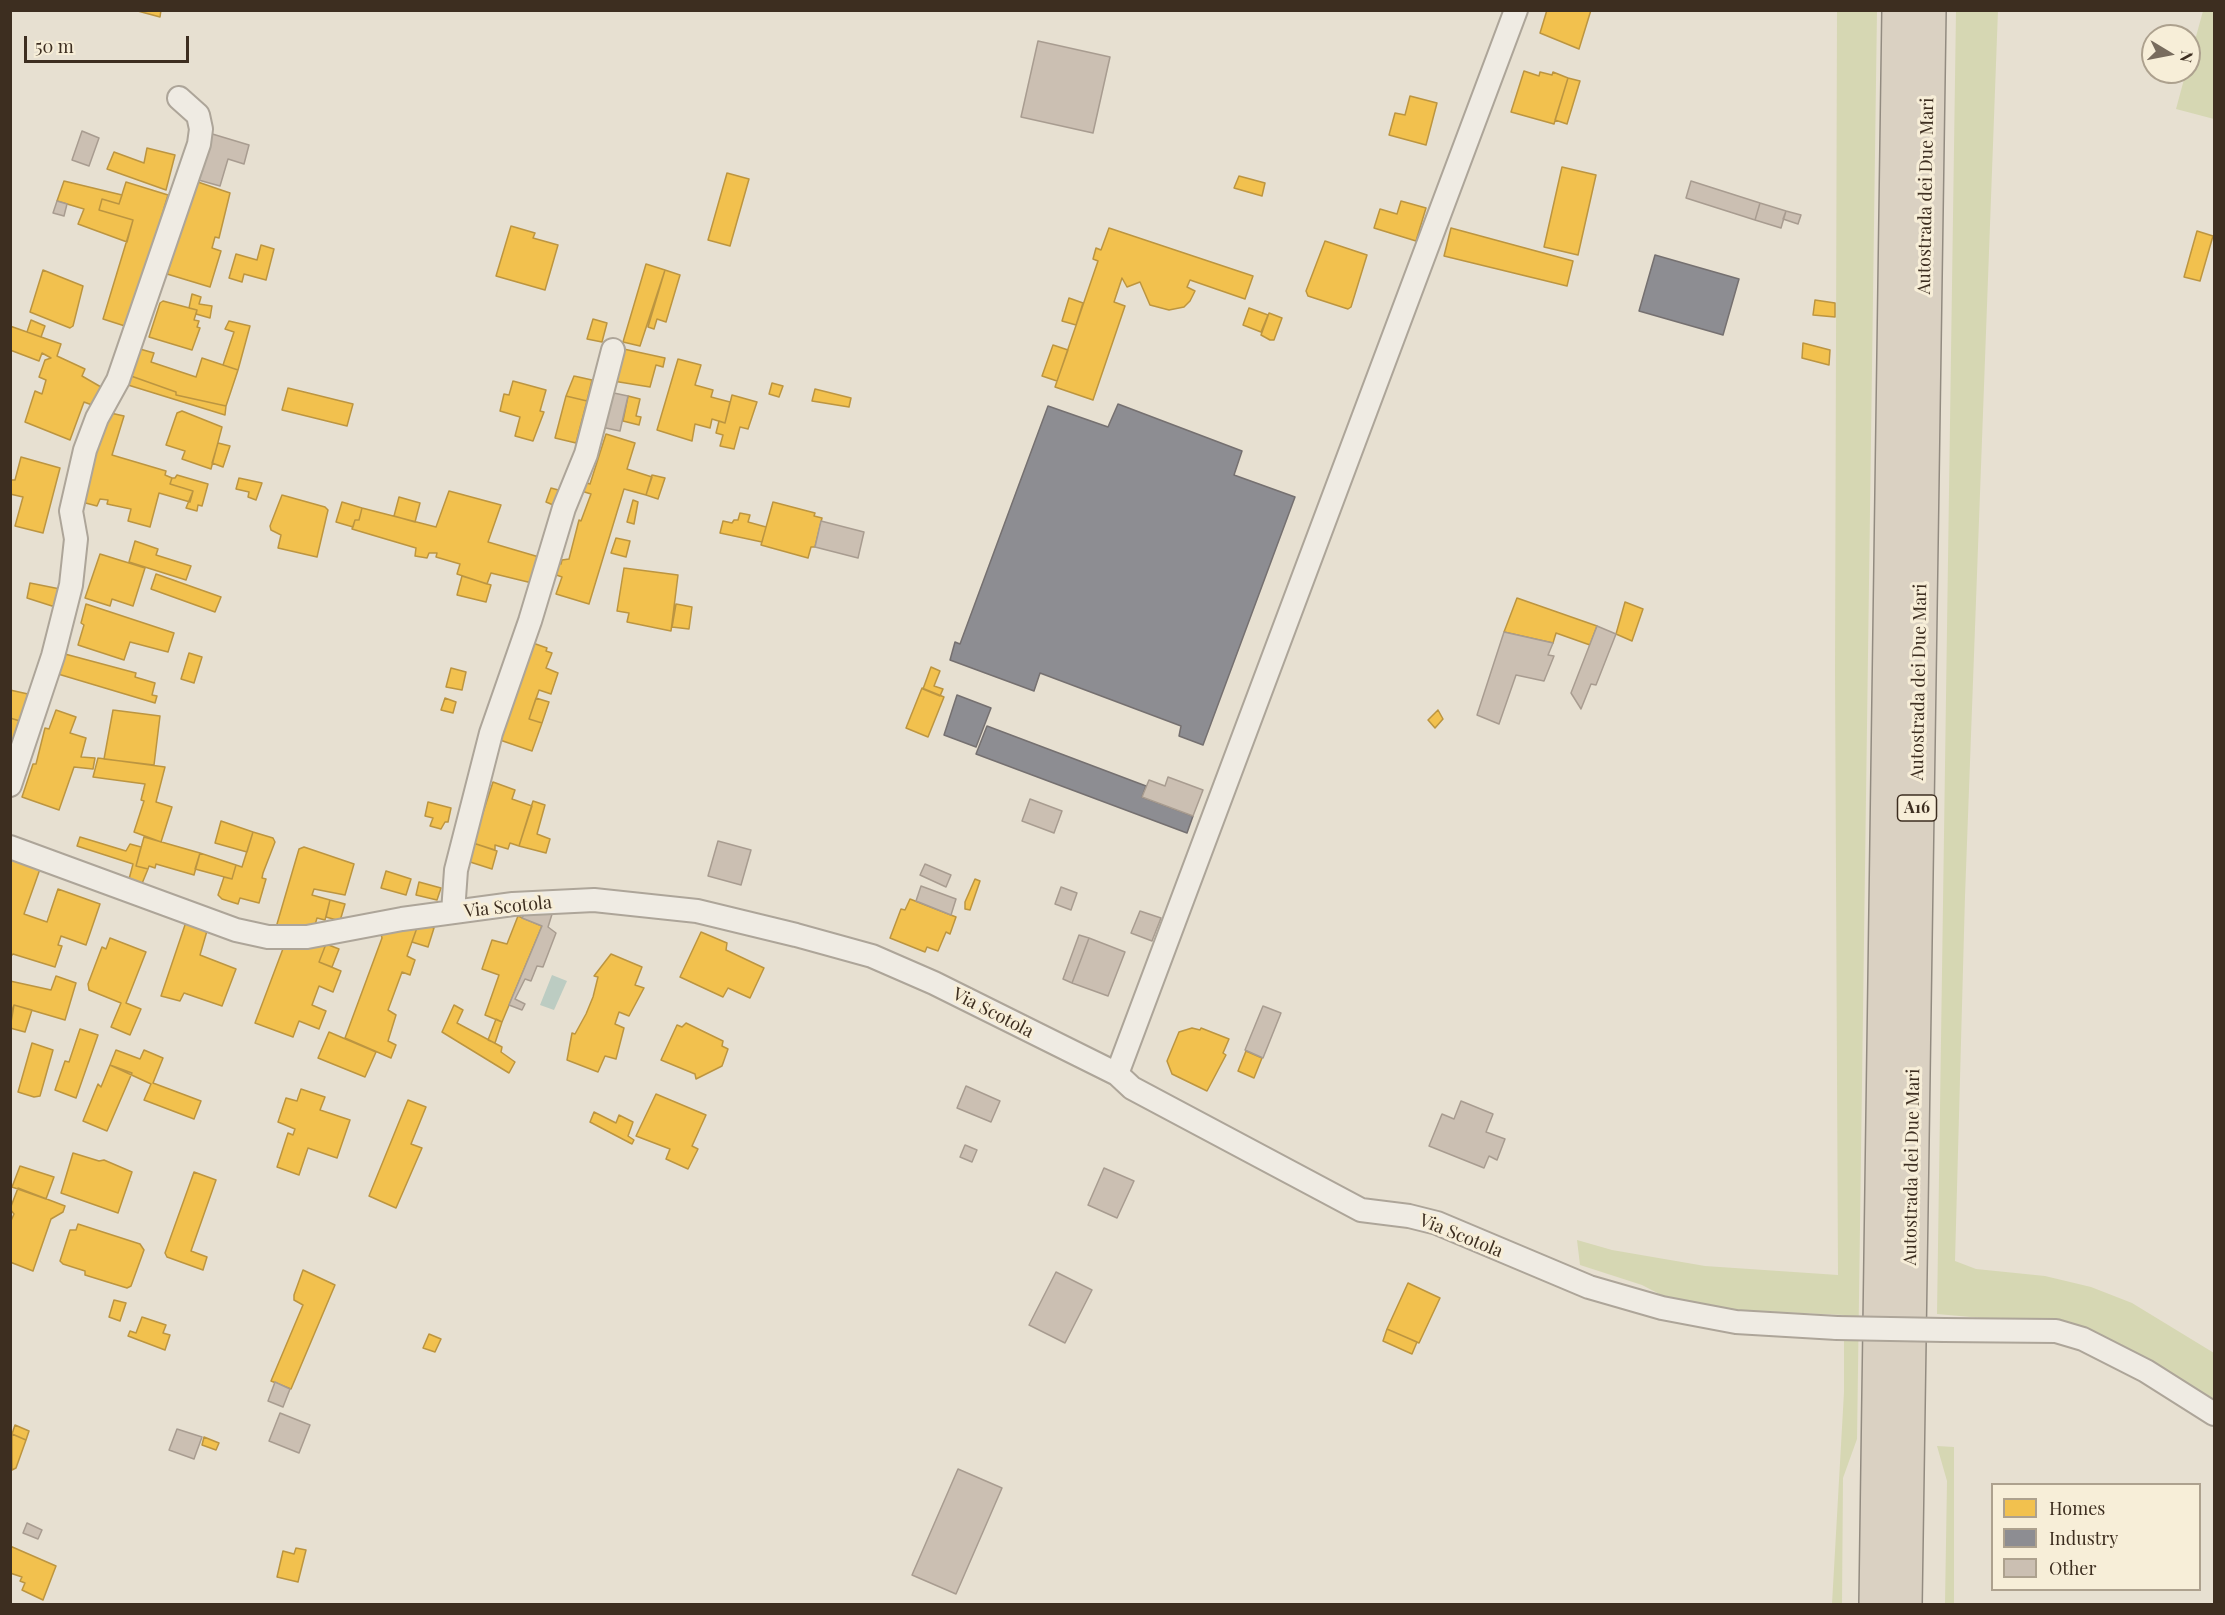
<!DOCTYPE html>
<html>
<head>
<meta charset="utf-8">
<style>
  body { margin:0 }
  #map { position:relative; width:2225px; height:1615px; overflow:hidden; background:#e7e0d1; font-family:"Playfair Display",serif }
  canvas { display:block }
  .frame { position:absolute; inset:0; border:12px solid #3d2e20; pointer-events:none }
  .legend { position:absolute; left:1991px; top:1483px; width:210px; height:108px; box-sizing:border-box; background:#f7eed8; border:2px solid #ada18e; margin:0; padding:8px 10px; list-style:none; font-size:18px; color:#3d2e20 }
  .legend li { display:flex; align-items:center; gap:12px; height:30px }
  .legend b { width:30px; border:2px solid #ada18e }
  .north { position:absolute; left:2141px; top:24px; width:60px; height:60px; box-sizing:border-box; background:#f7eed8; border:2px solid #ada18e; border-radius:50%; rotate:100deg; font-size:16px; font-weight:700; line-height:24px; text-align:center; color:#3d2e20 }
  .north::after { content:''; display:block; margin:auto; width:21px; height:27px; background:#786c5e; clip-path:polygon(50% 0,100% 100%,50% 72%,0 100%) }
  .scale { position:absolute; left:24px; top:36px; width:165px; height:27px; box-sizing:border-box; border:3px solid #3d2e20; border-top:0; padding-left:8px; font-size:18px; line-height:21px; white-space:nowrap; color:#3d2e20; -webkit-text-stroke:4px #f7eed8; paint-order:stroke }
</style>
</head>
<body>
<div id="map">
<canvas width="2225" height="1615"></canvas>
<div class="frame"></div>
<ul class="legend">
<li><b style="height:16px;background:#f2c14e"></b>Homes</li>
<li><b style="height:16px;background:#8d8d92"></b>Industry</li>
<li><b style="height:16px;background:#cbbfb2"></b>Other</li>
</ul>
<div class="north">N</div>
<div class="scale">50 m</div>
</div>
<script>
const ctx = document.querySelector('canvas').getContext('2d');
ctx.lineJoin = 'round';
function paint(path, color) { ctx.fillStyle = color; ctx.fill(path, 'evenodd'); }
const poly = rows => new Path2D(rows.map(r => 'M' + r).join(''));
function trace(path, color, width, dash) { ctx.strokeStyle = color; ctx.lineWidth = width; ctx.lineCap = dash ? 'butt' : 'round'; ctx.setLineDash(dash || []); ctx.stroke(path); }
function write(font, color, halo, rows, align = 'center') {
  ctx.font = font + ' "Playfair Display",serif'; ctx.lineWidth = 6; ctx.setLineDash([]); ctx.textBaseline = 'middle'; ctx.strokeStyle = halo; ctx.fillStyle = color; for (const [text, x, y, turn = 0] of rows) {
    ctx.save(); ctx.translate(x, y); ctx.rotate((+turn || 0) * Math.PI / 180); ctx.textAlign = isNaN(turn) ? turn : align; if (halo) ctx.strokeText(text, 0, 0); ctx.fillText(text, 0, 0); ctx.restore();
  }
}
paint(poly([
  [1998,10,1965,896,1955,1261,1976,1269,2045,1276,2091,1287,2132,1303,2214,1353,2214,1407,2061,1325,1937,1314,1956,11],
  [1837,11,1877,11,1857,1439,1843,1478,1842,1604,1832,1604,1844,1392,1844,1315,1733,1310,1669,1299,1642,1285,1580,1265,1577,1240,1612,1250,1705,1266,1838,1275,1835,670],
  [2203,11,2214,11,2214,119,2176,109,2186,72,2189,72,2189,62],
  [1937,1446,1954,1447,1954,1604,1945,1604,1947,1481]
]), '#d6d7b3');
paint(poly([
  [552,975,567,981,554,1010,540,1005]
]), '#bcccc2');
const homes = poly([
  [134,10,161,10,160,17,134,10],
  [1547,10,1591,10,1579,49,1540,33,1547,10],
  [1524,71,1539,76,1540,72,1552,75,1553,72,1568,78,1554,124,1511,112,1524,71],
  [1568,78,1580,81,1567,124,1555,120,1568,78],
  [1410,96,1437,103,1426,145,1389,135,1395,113,1405,115,1410,96],
  [147,148,175,155,166,190,107,169,114,152,144,163,147,148],
  [1562,167,1596,175,1578,255,1544,247,1562,167],
  [727,173,749,179,730,246,708,240,727,173],
  [1239,176,1265,183,1262,196,1234,188,1239,176],
  [192,180,230,193,219,238,215,237,212,248,221,251,210,287,167,274,178,239,174,238,192,180],
  [64,181,122,195,119,204,102,199,99,210,133,220,127,242,78,224,84,209,57,201,64,181],
  [126,182,168,195,128,327,103,319,133,220,99,210,102,199,119,204,126,182],
  [1401,201,1426,208,1416,241,1374,228,1380,209,1397,214,1401,201],
  [511,226,535,233,533,238,558,245,545,290,496,276,511,226],
  [1109,228,1253,276,1245,299,1190,280,1187,287,1195,291,1190,301,1184,307,1169,310,1150,305,1140,282,1127,287,1122,278,1114,302,1125,306,1093,400,1055,387,1098,261,1093,259,1096,248,1101,250,1109,228],
  [1451,228,1573,261,1567,286,1444,256,1451,228],
  [2197,231,2213,236,2200,281,2184,277,2197,231],
  [1325,241,1367,255,1351,307,1348,309,1308,296,1306,291,1325,241],
  [261,245,274,249,266,280,244,274,242,282,229,278,236,254,257,260,261,245],
  [646,264,665,270,640,346,623,342,646,264],
  [43,270,83,286,73,326,70,328,30,312,43,270],
  [665,270,680,275,666,322,657,319,654,329,648,327,665,270],
  [192,294,201,297,199,304,212,306,210,318,196,314,197,310,189,308,192,294],
  [1069,298,1083,303,1076,325,1062,321,1069,298],
  [1815,300,1835,303,1835,317,1813,315,1815,300],
  [163,301,197,310,194,320,199,321,197,327,200,328,192,350,149,337,160,303,163,301],
  [1249,308,1268,315,1261,332,1243,325,1249,308],
  [1269,313,1282,318,1274,340,1270,340,1261,335,1269,313],
  [593,319,607,323,602,342,587,339,593,319],
  [31,320,45,326,41,337,27,332,31,320],
  [229,321,250,326,238,370,223,365,234,332,225,329,229,321],
  [10,326,61,344,57,356,85,369,82,376,101,387,92,405,84,402,70,440,25,422,35,391,42,394,46,380,39,377,45,360,51,358,42,353,39,361,10,350,10,326],
  [1803,343,1830,350,1829,365,1802,358,1803,343],
  [1053,345,1068,350,1057,381,1042,376,1053,345],
  [619,348,665,358,663,367,656,365,650,387,613,381,619,348],
  [140,349,154,353,151,362,196,377,202,358,238,370,226,406,176,395,176,392,131,376,140,349],
  [678,359,701,365,695,385,713,390,711,397,730,402,725,423,712,419,710,428,695,424,692,441,657,430,678,359],
  [131,376,176,392,176,395,226,406,225,415,128,385,131,376],
  [574,376,592,380,587,401,566,396,574,376],
  [513,381,546,390,540,411,544,412,533,441,515,436,520,417,500,411,504,394,509,395,513,381],
  [772,383,783,386,779,397,769,394,772,383],
  [288,388,353,404,347,426,282,410,288,388],
  [815,389,851,398,849,407,812,401,815,389],
  [732,395,757,402,748,429,740,427,734,449,720,446,723,435,716,433,719,421,725,423,732,395],
  [566,396,587,401,576,443,555,438,566,396],
  [628,396,640,399,636,416,641,417,639,425,623,421,628,396],
  [182,411,222,427,211,469,182,459,185,451,166,445,177,413,182,411],
  [106,412,124,416,112,455,166,471,165,475,172,478,170,484,193,491,190,502,159,493,150,527,128,521,131,509,107,504,108,500,100,499,97,506,78,501,106,412],
  [606,434,635,443,627,469,652,477,646,495,624,489,589,604,556,594,562,577,551,573,554,562,561,564,562,560,569,559,579,520,581,521,591,494,575,489,578,480,590,484,606,434],
  [218,443,230,446,223,467,212,463,218,443],
  [21,457,60,468,43,533,15,526,23,497,10,494,10,480,15,480,21,457],
  [177,475,208,484,202,506,198,505,197,511,186,508,193,491,170,484,172,478,175,478,177,475],
  [652,475,665,478,658,499,646,495,652,475],
  [239,478,262,483,256,500,248,497,249,492,236,489,239,478],
  [551,488,562,491,558,507,546,502,551,488],
  [449,491,501,505,488,542,539,557,532,583,491,573,487,584,457,574,460,564,436,557,437,553,429,553,427,558,415,556,416,548,352,529,355,520,359,520,362,508,436,527,449,491],
  [282,495,325,507,328,510,317,557,278,548,281,535,271,530,270,526,282,495],
  [399,497,420,503,415,522,394,516,399,497],
  [633,500,638,502,634,524,627,522,633,500],
  [342,502,362,508,359,520,355,520,353,527,336,522,342,502],
  [773,502,815,513,814,516,822,518,815,547,811,547,808,558,761,545,773,502],
  [740,513,750,515,748,522,766,527,762,542,720,533,723,521,732,523,734,520,738,520,740,513],
  [616,538,630,541,626,557,611,553,616,538],
  [135,541,158,549,156,555,191,566,186,580,129,562,135,541],
  [100,554,145,568,133,606,112,599,110,606,85,598,100,554],
  [624,568,678,575,671,631,627,622,629,613,617,611,624,568],
  [156,574,221,597,215,612,151,589,156,574],
  [462,576,491,585,486,602,457,595,462,576],
  [30,583,60,589,56,605,52,606,27,598,30,583],
  [1517,598,1597,626,1590,645,1556,633,1553,643,1504,632,1517,598],
  [1625,602,1643,609,1632,641,1616,634,1625,602],
  [86,604,174,633,168,652,130,642,124,660,78,645,84,625,81,623,86,604],
  [676,604,692,607,689,629,672,627,676,604],
  [530,642,547,648,546,651,552,653,546,668,558,673,551,694,539,690,529,719,542,723,532,751,497,739,530,642],
  [189,653,202,657,194,683,181,679,189,653],
  [65,654,136,673,135,677,155,683,152,695,157,696,155,703,58,674,65,654],
  [931,667,940,671,934,686,943,689,940,696,923,689,931,667],
  [451,668,466,672,462,690,446,687,451,668],
  [922,688,944,697,928,737,906,728,922,688],
  [10,690,28,694,20,721,10,718,10,690],
  [445,698,456,702,453,713,441,710,445,698],
  [536,698,549,702,542,723,529,719,536,698],
  [56,710,76,717,70,733,86,738,81,757,95,758,93,769,74,767,59,810,22,797,33,764,36,764,45,728,49,729,56,710],
  [113,710,160,716,154,765,104,759,113,710],
  [1438,710,1443,719,1435,728,1428,720,1438,710],
  [10,718,20,721,10,748,10,718],
  [98,758,165,767,156,802,172,807,161,842,134,832,144,801,141,800,145,784,93,777,98,758],
  [493,782,515,790,512,799,532,806,519,846,510,843,508,849,495,845,495,850,473,843,493,782],
  [533,801,545,805,537,834,550,839,546,853,519,846,533,801],
  [428,802,451,808,448,822,445,822,441,829,430,826,433,818,425,816,428,802],
  [221,821,253,832,247,852,215,843,221,821],
  [253,832,273,838,275,842,263,873,262,878,266,879,259,903,240,898,238,904,222,899,218,895,224,877,232,879,236,865,242,867,253,832],
  [80,837,126,851,130,844,141,847,136,866,148,869,141,886,128,883,133,864,77,846,80,837],
  [144,837,200,853,194,875,156,864,155,868,149,866,148,869,136,866,144,837],
  [473,843,497,851,492,869,467,861,473,843],
  [304,847,354,864,345,895,314,889,312,895,330,900,325,920,317,918,315,925,302,929,280,927,277,924,299,849,304,847],
  [200,853,236,865,232,879,195,869,200,853],
  [10,858,40,869,24,914,47,922,58,889,100,904,86,945,61,936,58,945,62,946,55,967,13,954,10,957,10,858],
  [386,871,411,879,406,895,381,888,386,871],
  [975,879,980,881,970,910,965,909,965,902,975,879],
  [419,882,441,888,437,900,416,895,419,882],
  [910,899,956,917,950,934,946,932,938,951,927,947,925,952,890,938,901,909,905,910,910,899],
  [330,900,345,904,340,921,326,917,330,900],
  [188,916,209,924,200,955,236,969,222,1006,184,993,180,1001,161,996,188,916],
  [518,916,542,926,502,1022,485,1015,499,975,482,969,492,940,507,944,518,916],
  [419,922,434,928,428,947,412,942,419,922],
  [419,922,407,956,415,960,410,975,402,972,388,1010,396,1015,388,1041,396,1045,391,1058,345,1038,382,938,380,930,419,922],
  [701,932,727,943,726,950,764,968,750,998,728,988,723,997,680,977,701,932],
  [110,938,146,952,126,1003,141,1009,130,1035,111,1027,121,1003,89,990,88,984,102,947,106,949,110,938],
  [326,944,319,962,341,971,333,992,319,986,312,1005,326,1011,319,1029,299,1021,293,1037,255,1023,284,946,326,944],
  [326,944,339,949,332,967,319,962,326,944],
  [611,954,642,967,635,985,644,988,629,1016,619,1012,615,1024,624,1028,616,1059,605,1056,598,1072,567,1060,572,1033,575,1034,586,1014,593,997,598,977,594,976,611,954],
  [56,976,76,983,65,1020,14,1005,10,1015,10,981,51,990,56,976],
  [14,1005,32,1010,25,1032,10,1028,14,1005],
  [454,1005,463,1010,457,1023,502,1047,501,1052,515,1062,509,1073,442,1032,454,1005],
  [496,1019,502,1022,495,1043,488,1040,496,1019],
  [686,1023,723,1041,722,1046,728,1049,722,1066,696,1079,695,1074,661,1060,677,1025,682,1027,686,1023],
  [1192,1028,1200,1030,1201,1028,1229,1039,1223,1053,1226,1055,1207,1091,1172,1074,1167,1061,1179,1032,1192,1028],
  [80,1029,98,1035,76,1098,55,1090,65,1061,69,1062,80,1029],
  [329,1032,376,1052,365,1077,318,1058,329,1032],
  [32,1043,53,1050,40,1096,34,1097,18,1092,32,1043],
  [116,1050,140,1059,144,1050,163,1058,153,1083,201,1101,194,1119,144,1100,151,1084,110,1065,116,1050],
  [1246,1051,1262,1058,1254,1078,1238,1071,1246,1051],
  [110,1065,132,1073,107,1131,83,1121,98,1084,101,1087,110,1065],
  [301,1089,325,1097,320,1110,350,1120,337,1158,308,1148,299,1175,277,1167,288,1133,293,1135,295,1129,278,1122,286,1098,297,1101,301,1089],
  [656,1094,706,1115,692,1146,698,1149,688,1169,666,1159,670,1149,636,1136,656,1094],
  [408,1100,426,1107,411,1144,422,1148,396,1208,369,1196,408,1100],
  [594,1112,616,1123,619,1115,633,1122,628,1136,634,1140,632,1144,590,1122,594,1112],
  [73,1153,99,1161,104,1160,132,1172,118,1213,61,1193,73,1153],
  [20,1166,54,1177,46,1199,12,1187,20,1166],
  [194,1172,216,1180,191,1251,207,1257,203,1270,167,1257,165,1253,194,1172],
  [18,1188,65,1206,63,1212,51,1219,33,1271,10,1262,10,1223,14,1214,10,1209,18,1188],
  [78,1224,140,1244,144,1250,131,1286,127,1288,85,1275,85,1271,63,1264,60,1261,70,1230,76,1230,78,1224],
  [303,1270,335,1285,291,1389,271,1381,303,1305,294,1300,294,1295,303,1270],
  [1408,1283,1440,1298,1419,1343,1387,1329,1408,1283],
  [114,1300,126,1303,120,1321,109,1317,114,1300],
  [142,1317,166,1325,163,1333,170,1335,165,1350,128,1336,130,1331,136,1333,142,1317],
  [1387,1329,1417,1342,1412,1354,1383,1341,1387,1329],
  [429,1334,441,1339,435,1352,423,1348,429,1334],
  [15,1425,29,1431,26,1440,12,1434,15,1425],
  [12,1434,26,1440,16,1468,12,1470,12,1434],
  [204,1437,219,1443,216,1450,202,1445,204,1437],
  [10,1546,56,1566,43,1600,22,1590,25,1583,20,1581,22,1577,10,1573,10,1546],
  [296,1548,306,1550,298,1582,277,1577,283,1551,294,1554,296,1548]
]);
paint(homes, '#f2c14e');
trace(homes, '#bc9540', 1.5);
const industry = poly([
  [1655,255,1739,279,1723,335,1639,311,1655,255],
  [1118,404,1242,451,1234,475,1295,497,1203,745,1179,736,1181,726,1040,673,1034,691,950,660,955,642,960,644,1048,406,1108,427,1118,404],
  [957,695,991,708,976,747,944,735,957,695],
  [987,726,1146,786,1142,797,1193,816,1187,833,976,754,987,726]
]);
paint(industry, '#8d8d92');
trace(industry, '#757070', 1.5);
const building = poly([
  [1038,41,1110,57,1093,133,1021,117,1038,41],
  [82,131,99,138,89,166,72,160,82,131],
  [209,133,249,145,244,164,228,159,220,186,195,179,209,133],
  [1691,181,1760,203,1755,220,1686,198,1691,181],
  [57,201,67,204,64,216,53,213,57,201],
  [1760,203,1786,211,1781,228,1755,220,1760,203],
  [1786,211,1801,215,1798,224,1783,219,1786,211],
  [609,392,628,396,620,431,601,427,609,392],
  [821,521,864,532,858,558,815,547,821,521],
  [1597,626,1616,634,1596,685,1591,684,1581,709,1571,693,1597,626],
  [1504,632,1553,643,1548,655,1554,656,1544,681,1516,675,1499,724,1477,715,1504,632],
  [1168,777,1203,790,1193,816,1142,797,1149,780,1165,786,1168,777],
  [1030,799,1062,811,1054,833,1022,821,1030,799],
  [718,841,751,850,741,885,708,876,718,841],
  [925,864,951,875,946,887,920,875,925,864],
  [921,886,956,899,951,915,916,901,921,886],
  [1061,887,1077,893,1071,910,1055,904,1061,887],
  [526,911,553,911,548,927,556,933,543,967,537,966,531,981,525,979,515,999,525,1004,522,1010,509,1005,542,926,522,918,526,911],
  [1140,911,1161,918,1152,941,1131,933,1140,911],
  [1079,935,1089,938,1072,983,1063,979,1079,935],
  [1089,938,1125,952,1108,996,1072,983,1089,938],
  [1263,1006,1281,1013,1263,1058,1245,1050,1263,1006],
  [966,1086,1000,1101,991,1122,957,1108,966,1086],
  [1461,1101,1493,1114,1486,1132,1505,1139,1497,1160,1489,1156,1484,1168,1429,1146,1442,1114,1454,1119,1461,1101],
  [965,1145,977,1150,972,1162,960,1157,965,1145],
  [1104,1168,1134,1181,1117,1218,1088,1205,1104,1168],
  [1056,1272,1092,1290,1065,1343,1029,1325,1056,1272],
  [275,1382,290,1389,283,1407,268,1401,275,1382],
  [280,1413,310,1425,299,1453,269,1441,280,1413],
  [177,1429,202,1437,194,1459,169,1450,177,1429],
  [958,1469,1002,1488,956,1594,912,1575,958,1469],
  [27,1523,42,1530,38,1539,23,1533,27,1523]
]);
paint(building, '#cbbfb2');
trace(building, '#a89c90', 1.5);
const minor = poly([
  [10,785,53,656,71,585,76,539,71,511,85,450,97,418,118,380,199,144,201,129,198,115,179,98],
  [10,847,236,930,268,937,307,937,402,919,513,904,594,900,697,911,796,935,872,956,934,983,1117,1074,1132,1088,1361,1210,1409,1216,1437,1223,1589,1287,1662,1308,1736,1322,1837,1328],
  [453,912,456,870,491,733,530,621,564,508,586,454,613,350],
  [1117,1074,1516,10],
  [1944,1330,2056,1331,2083,1339,2146,1371,2214,1414]
]);
const highway = poly([
  [1876,1604,1899,10],
  [1905,1604,1929,10]
]);
trace(minor, '#ada599', 26);
trace(highway, '#928b80', 36);
trace(minor, '#efebe3', 22);
trace(highway, '#dad1c2', 33);
const minorBridge = poly([
  [1837,1328,1944,1330]
]);
trace(minorBridge, '#ada599', 26, []);
trace(minorBridge, '#efebe3', 22);
for (const [x, y, w] of [
  [1917,808,39]
]) { const box = new Path2D(); box.roundRect(x - w / 2, y - 13, w, 26, 4.5); ctx.fillStyle = '#f7eed8'; ctx.fill(box); trace(box, '#3d2e20', 1.5); }
write('bold 16px', '#3d2e20', null, [
  ["A16",1917,808]
]);
write('18px', '#3d2e20', '#f7eed8', [
  ["Autostrada dei Due Mari",1926,196,-89],
  ["Autostrada dei Due Mari",1919,682,-89],
  ["Via Scotola",508,907,-6],
  ["Via Scotola",993,1013,27],
  ["Autostrada dei Due Mari",1912,1167,-89],
  ["Via Scotola",1461,1236,22]
]);
</script>
</body>
</html>
